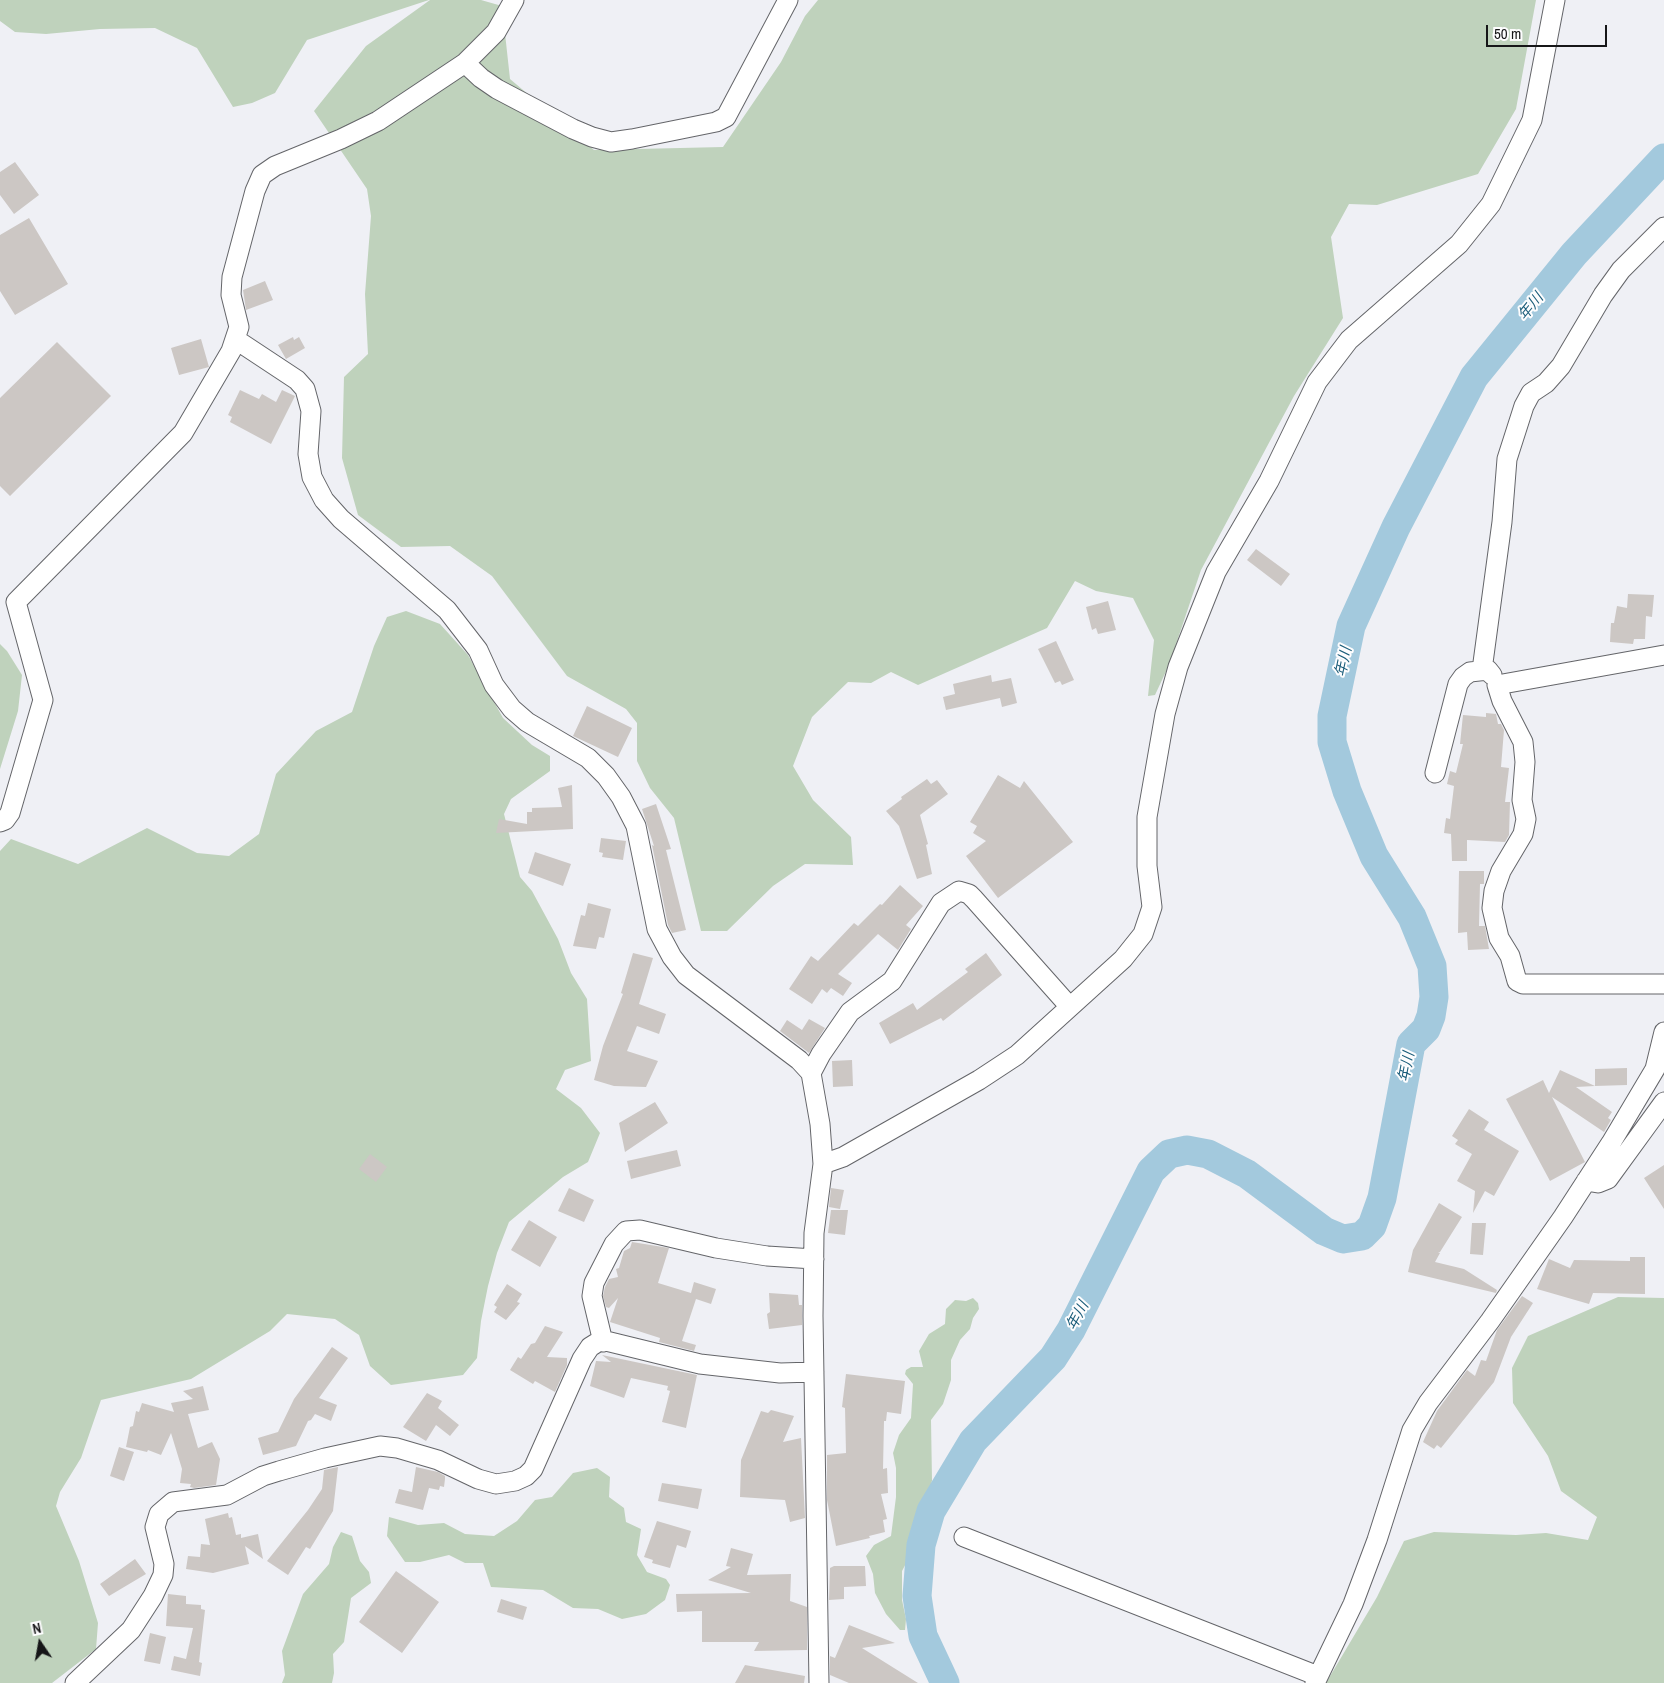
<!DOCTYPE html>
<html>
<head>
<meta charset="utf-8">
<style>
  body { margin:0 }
  #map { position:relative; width:1664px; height:1683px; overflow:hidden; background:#eff0f5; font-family:"Archivo Narrow",sans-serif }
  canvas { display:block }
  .north { position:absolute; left:15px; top:1618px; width:50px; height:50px; -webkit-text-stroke:4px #fdfdfe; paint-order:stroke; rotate:348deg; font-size:14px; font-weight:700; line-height:20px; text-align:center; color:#161618 }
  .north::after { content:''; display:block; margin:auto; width:18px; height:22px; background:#161618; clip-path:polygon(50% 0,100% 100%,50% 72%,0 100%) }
  .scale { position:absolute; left:1486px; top:25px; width:121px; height:22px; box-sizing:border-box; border:2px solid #161618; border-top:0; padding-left:6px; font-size:15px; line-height:18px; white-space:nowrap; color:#161618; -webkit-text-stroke:4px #fdfdfe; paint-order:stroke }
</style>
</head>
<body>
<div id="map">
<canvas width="1664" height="1683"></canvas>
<div class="north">N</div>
<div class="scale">50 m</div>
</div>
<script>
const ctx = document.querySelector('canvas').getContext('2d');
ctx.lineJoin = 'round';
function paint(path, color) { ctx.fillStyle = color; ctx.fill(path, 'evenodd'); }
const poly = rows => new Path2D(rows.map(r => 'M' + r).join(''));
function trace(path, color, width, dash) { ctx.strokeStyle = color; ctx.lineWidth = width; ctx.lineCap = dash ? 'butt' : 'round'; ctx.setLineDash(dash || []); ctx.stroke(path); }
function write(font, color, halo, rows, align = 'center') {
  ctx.font = font + ' "Archivo Narrow","Noto Sans JP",sans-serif'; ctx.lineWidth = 4; ctx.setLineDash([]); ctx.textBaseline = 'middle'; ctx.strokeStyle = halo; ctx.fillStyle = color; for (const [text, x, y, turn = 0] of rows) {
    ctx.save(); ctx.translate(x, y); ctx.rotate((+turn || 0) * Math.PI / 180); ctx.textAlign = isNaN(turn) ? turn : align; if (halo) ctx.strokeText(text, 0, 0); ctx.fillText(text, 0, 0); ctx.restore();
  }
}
paint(poly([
  [0,0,429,0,307,40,275,93,252,103,233,107,197,48,155,28,100,29,46,34,15,32,0,21],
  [430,0,481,0,502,6,510,79,594,150,723,147,781,62,805,16,818,0,1536,0,1516,109,1478,174,1377,205,1349,204,1331,237,1343,318,1294,396,1201,570,1169,665,1155,695,1148,696,1154,640,1133,598,1096,591,1075,581,1047,628,918,685,891,672,871,683,848,682,812,717,793,766,813,800,851,837,853,865,805,864,773,886,727,931,701,931,674,818,650,788,637,761,637,723,626,709,567,676,492,576,450,546,401,547,358,515,342,458,344,377,368,354,365,294,371,216,367,189,314,111,366,46],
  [406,611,440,624,468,655,503,718,532,745,550,756,550,771,511,799,504,814,520,877,532,891,558,939,571,973,587,999,591,1061,565,1070,556,1089,581,1108,600,1133,588,1162,563,1177,509,1222,497,1253,488,1286,481,1321,477,1358,463,1375,391,1385,370,1366,359,1335,335,1319,287,1314,270,1331,191,1379,101,1400,81,1458,60,1492,56,1506,79,1561,98,1623,96,1649,52,1683,0,1683,0,851,11,839,78,864,147,828,197,853,229,856,259,834,276,774,316,731,352,712,374,646,387,617],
  [0,644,7,651,22,675,18,711,0,769],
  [1618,1297,1664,1298,1664,1683,1326,1683,1377,1597,1404,1541,1434,1532,1516,1535,1546,1533,1588,1540,1597,1517,1561,1491,1548,1456,1513,1403,1512,1368,1528,1336],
  [973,1298,978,1303,979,1309,973,1318,970,1329,960,1340,951,1360,951,1380,943,1404,931,1420,932,1481,914,1531,911,1554,902,1571,902,1600,906,1619,905,1630,900,1630,886,1614,875,1593,873,1574,866,1556,874,1545,891,1536,896,1497,896,1468,893,1453,899,1435,911,1418,913,1384,905,1374,906,1370,911,1367,923,1367,919,1351,929,1334,945,1324,946,1309,955,1300,966,1301],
  [597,1468,610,1477,609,1497,624,1508,626,1522,641,1529,637,1555,647,1572,666,1579,670,1585,665,1600,646,1614,622,1619,598,1609,573,1608,543,1590,491,1587,483,1563,465,1563,449,1555,420,1562,405,1562,387,1536,389,1517,418,1525,444,1523,465,1534,494,1536,517,1521,535,1500,552,1497,573,1473],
  [341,1532,352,1536,360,1561,369,1572,371,1583,351,1598,344,1642,333,1654,334,1673,332,1683,282,1683,285,1675,282,1651,303,1594,329,1564,333,1547]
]), '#bfd2bc');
trace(poly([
  [945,1683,923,1636,917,1596,921,1545,931,1511,973,1441,1053,1358,1071,1330,1151,1171,1169,1154,1187,1150,1208,1154,1247,1174,1324,1231,1343,1239,1362,1236,1372,1226,1382,1198,1411,1044,1426,1029,1431,1016,1434,997,1432,966,1412,917,1374,856,1347,791,1332,742,1332,716,1351,626,1396,527,1474,377,1574,254,1664,158]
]), '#a3c9dd', 29);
paint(poly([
  [15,162,39,195,14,214,0,195,0,172],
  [29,218,68,284,15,315,0,291,0,235],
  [265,281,273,300,246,310,243,290],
  [293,337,294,340,299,337,305,348,286,359,278,345],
  [201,339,209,367,179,375,171,348],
  [57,342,111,396,10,496,0,486,0,398],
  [240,390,259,399,262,394,276,402,282,390,295,396,271,444,230,422,232,417,228,415],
  [1256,549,1290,574,1281,586,1247,560],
  [1628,594,1654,595,1652,617,1646,616,1645,639,1634,639,1633,644,1610,642,1611,623,1614,623,1617,606,1627,608],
  [1108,601,1116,630,1098,634,1096,628,1092,630,1086,607],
  [1056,641,1074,680,1062,685,1060,681,1055,683,1038,649],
  [991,675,992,682,1011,678,1017,703,1002,707,1000,698,946,710,943,697,955,694,953,684],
  [587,706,632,728,618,757,573,736],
  [1486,713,1496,714,1498,724,1501,724,1504,730,1501,767,1509,768,1505,802,1510,802,1509,835,1505,842,1467,840,1467,861,1452,861,1451,834,1444,833,1446,818,1450,819,1454,786,1447,784,1450,771,1456,773,1463,744,1460,744,1463,715,1486,717],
  [998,775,1020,788,1024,781,1073,842,998,898,966,856,986,841,973,833,977,826,970,822],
  [927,779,931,784,937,780,948,794,920,815,928,844,926,845,932,874,917,879,899,826,886,811,902,799,901,797],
  [572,785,573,829,496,833,499,819,527,824,527,812,532,812,532,808,562,807,558,788],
  [656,804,671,849,666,850,686,930,672,933,668,925,652,845,654,846,642,809],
  [601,838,626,841,623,860,602,857,603,853,599,852],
  [535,852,571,864,563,886,528,873],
  [1459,871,1484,871,1484,884,1480,884,1479,926,1485,926,1489,949,1468,950,1467,932,1458,933],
  [900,885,923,906,906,925,911,929,898,950,878,934,838,974,852,983,843,996,831,988,827,993,822,989,812,1004,789,989,811,956,818,961,854,923,858,926,880,904,882,905],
  [588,903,611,909,604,938,599,937,596,949,573,946,581,915,585,916],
  [633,953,653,958,639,1004,666,1014,659,1034,637,1026,627,1051,658,1061,646,1087,614,1086,594,1080,603,1046,623,994,621,993],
  [986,953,1002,975,943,1021,941,1018,890,1044,879,1023,913,1003,917,1010,968,972,965,969],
  [809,1019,825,1028,809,1053,780,1031,787,1020,802,1030],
  [852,1060,853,1086,833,1087,832,1061],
  [1627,1068,1627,1085,1595,1086,1595,1069],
  [1560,1070,1595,1086,1576,1087,1612,1112,1608,1118,1611,1120,1604,1132,1552,1097,1585,1162,1550,1181,1506,1099,1543,1080,1549,1093],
  [655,1102,668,1123,625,1152,619,1123],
  [1469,1109,1489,1122,1484,1130,1519,1151,1494,1196,1485,1191,1473,1213,1475,1191,1457,1181,1472,1154,1455,1144,1458,1140,1452,1136],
  [677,1150,681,1166,631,1179,627,1161],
  [370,1154,387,1167,376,1182,359,1169],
  [1664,1165,1664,1209,1644,1178],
  [569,1188,594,1200,584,1222,558,1211],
  [831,1188,844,1190,840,1209,829,1207],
  [1439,1203,1462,1217,1440,1252,1438,1252,1440,1253,1435,1262,1464,1269,1497,1290,1496,1293,1408,1272,1413,1250],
  [831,1210,848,1210,845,1235,828,1233],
  [529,1220,557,1237,540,1267,511,1250],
  [1472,1223,1486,1223,1483,1255,1470,1254],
  [632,1242,669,1248,658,1283,691,1293,694,1282,716,1289,711,1304,696,1299,682,1341,696,1345,694,1351,659,1342,660,1338,610,1322,618,1298,609,1308,606,1307,603,1296,605,1287,609,1279,618,1277,616,1269,619,1268,624,1251,630,1248],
  [1630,1257,1645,1257,1645,1294,1593,1293,1589,1304,1537,1289,1549,1259,1570,1268,1574,1260,1630,1261],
  [507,1284,522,1294,517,1302,520,1303,506,1320,494,1312,497,1307,494,1305],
  [769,1293,798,1295,799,1305,802,1305,802,1325,769,1329,767,1314,770,1312],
  [1522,1296,1533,1303,1511,1337,1494,1382,1441,1448,1437,1445,1434,1449,1423,1442,1437,1411,1467,1370,1475,1376,1481,1360,1486,1361,1497,1330],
  [545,1326,563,1332,547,1357,567,1358,567,1365,555,1392,535,1381,533,1384,510,1370,518,1357,521,1359,531,1344,535,1343],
  [332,1347,348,1358,319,1398,337,1405,331,1421,315,1414,311,1420,308,1421,296,1446,263,1455,258,1438,278,1432,294,1399],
  [602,1355,697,1375,686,1428,662,1422,670,1391,667,1390,668,1386,631,1378,624,1398,590,1386,596,1361,611,1362],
  [846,1374,905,1381,901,1414,887,1412,886,1421,884,1421,883,1469,887,1468,888,1493,881,1494,887,1519,883,1520,885,1532,869,1536,870,1538,836,1546,827,1500,827,1455,846,1453,845,1408,842,1407],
  [203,1386,209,1410,188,1414,198,1448,212,1442,220,1459,216,1485,194,1488,190,1487,191,1484,180,1483,182,1469,171,1433,161,1455,148,1450,147,1452,126,1447,130,1427,133,1426,136,1411,139,1412,142,1403,174,1412,171,1403,193,1399,183,1391],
  [427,1393,442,1401,438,1408,459,1425,450,1436,436,1425,426,1441,403,1427],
  [771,1410,794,1416,783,1442,801,1438,805,1518,790,1522,785,1500,740,1497,741,1460,761,1411,768,1413],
  [119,1447,134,1452,124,1481,110,1476],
  [338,1467,333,1511,310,1549,306,1547,288,1575,267,1561,308,1510,322,1489,324,1470],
  [416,1467,438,1472,445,1476,445,1479,444,1487,440,1486,439,1490,429,1488,423,1510,395,1503,399,1489,412,1492],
  [662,1483,702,1489,698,1509,658,1501],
  [228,1513,229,1518,232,1517,236,1535,241,1534,241,1538,258,1534,263,1559,245,1546,249,1564,213,1573,186,1569,188,1556,200,1557,201,1544,210,1545,205,1519],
  [657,1521,691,1531,686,1548,677,1545,670,1568,652,1563,653,1560,644,1557],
  [731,1548,753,1554,747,1575,791,1574,790,1601,807,1607,807,1650,754,1651,759,1642,702,1642,702,1611,677,1612,676,1594,751,1593,708,1580,731,1567,726,1566],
  [135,1559,146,1574,109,1596,100,1584],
  [834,1566,865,1566,866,1586,844,1587,844,1599,829,1600,830,1568],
  [396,1571,439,1602,402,1653,359,1622],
  [168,1594,186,1596,186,1604,201,1605,201,1609,205,1610,199,1662,202,1663,200,1676,171,1670,174,1656,186,1659,193,1628,166,1626],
  [501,1599,527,1607,523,1620,497,1612],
  [849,1625,895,1643,862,1648,918,1683,849,1683,830,1675,830,1656,835,1658],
  [150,1633,166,1637,160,1664,144,1661],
  [745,1665,805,1676,804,1683,735,1683]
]), '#ccc7c4');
const street = poly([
  [465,63,481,78,497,89,573,129,592,137,611,142,632,139,716,122,726,117,788,0],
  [235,339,297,380,305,389,311,411,308,454,312,477,324,500,341,519,447,610,478,650,494,685,512,709,527,722,588,758,606,776,621,797,636,826,657,929,672,957,686,975,799,1060,811,1073,820,1124,823,1164,814,1233,813,1316,819,1683],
  [1664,655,1497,685,1502,701,1523,742,1525,762,1522,800,1526,819,1523,834,1501,871,1494,891,1492,908,1499,938,1510,956,1517,981,1523,984,1664,984],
  [1482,670,1502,522,1507,459,1524,406,1531,393,1546,383,1561,366,1603,295,1621,270,1664,227],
  [1435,773,1458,684,1463,677,1470,672,1488,670,1492,675],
  [0,822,5,820,10,813,43,700,16,602,183,433,231,351,239,327,231,295,232,277,255,191,262,175,275,166,341,139,378,121,465,63,496,32,514,0],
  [811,1073,821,1054,850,1012,892,981,941,903,959,891,969,894,974,899,1070,1007],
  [823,1164,843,1157,979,1080,1017,1055,1123,959,1143,934,1152,907,1147,866,1147,817,1165,714,1178,667,1216,572,1269,481,1317,382,1349,340,1459,244,1491,204,1532,120,1555,0],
  [1586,1181,1598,1183,1608,1179,1664,1102],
  [603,1342,592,1296,594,1283,614,1244,626,1231,640,1230,716,1248,767,1256,814,1259],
  [964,1537,1318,1676],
  [75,1683,131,1630,153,1596,163,1575,164,1564,155,1527,159,1514,173,1502,227,1495,263,1476,279,1471,325,1458,380,1446,397,1448,438,1460,478,1479,496,1484,515,1481,526,1476,533,1469,582,1359,590,1347,598,1342,606,1341,700,1364,780,1373,814,1372],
  [1315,1683,1353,1604,1377,1540,1412,1430,1428,1403,1490,1321,1563,1217,1611,1143,1655,1069,1664,1032]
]);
trace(street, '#646569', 21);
trace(street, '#fff', 19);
write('italic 15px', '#1b5d7a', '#fdfdfe', [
  ["年川",1531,307,-51],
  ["年川",1344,662,-78],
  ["年川",1407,1067,-79],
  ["年川",1078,1316,-62]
]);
</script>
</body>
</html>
